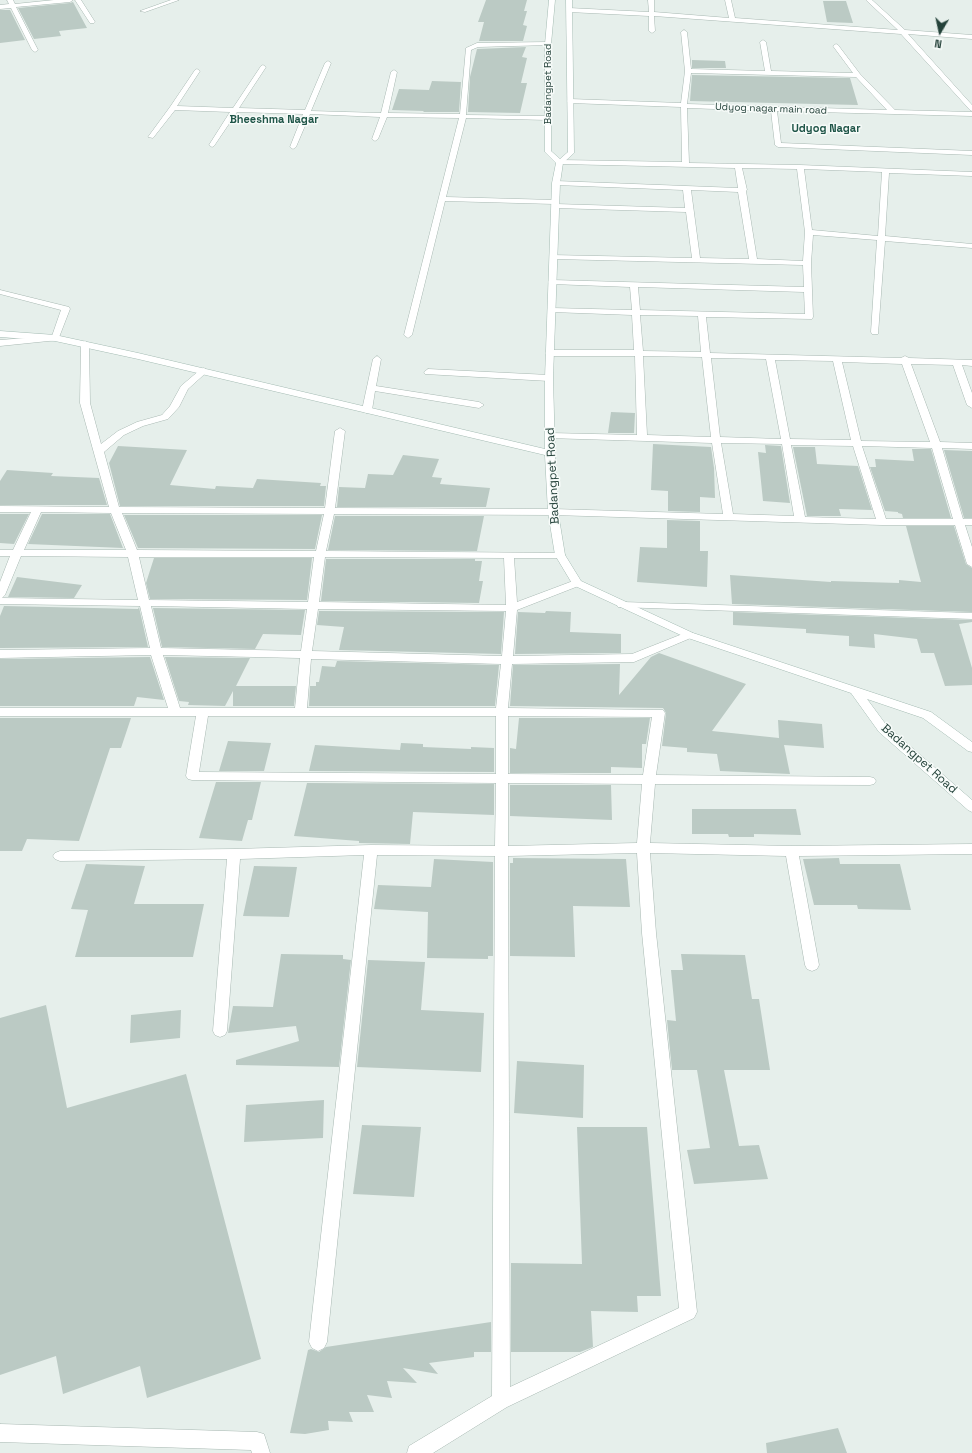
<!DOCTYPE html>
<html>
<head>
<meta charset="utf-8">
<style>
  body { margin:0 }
  #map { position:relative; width:972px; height:1453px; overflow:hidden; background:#e6efeb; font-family:"Space Grotesk",sans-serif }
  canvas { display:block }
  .north { position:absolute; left:920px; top:12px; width:40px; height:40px; -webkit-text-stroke:3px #f7fbf9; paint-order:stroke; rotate:189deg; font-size:11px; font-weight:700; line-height:16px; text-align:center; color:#24423a }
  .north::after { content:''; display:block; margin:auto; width:14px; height:18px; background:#24423a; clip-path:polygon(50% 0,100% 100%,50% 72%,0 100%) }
</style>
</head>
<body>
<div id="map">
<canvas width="972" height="1453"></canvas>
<div class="north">N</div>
</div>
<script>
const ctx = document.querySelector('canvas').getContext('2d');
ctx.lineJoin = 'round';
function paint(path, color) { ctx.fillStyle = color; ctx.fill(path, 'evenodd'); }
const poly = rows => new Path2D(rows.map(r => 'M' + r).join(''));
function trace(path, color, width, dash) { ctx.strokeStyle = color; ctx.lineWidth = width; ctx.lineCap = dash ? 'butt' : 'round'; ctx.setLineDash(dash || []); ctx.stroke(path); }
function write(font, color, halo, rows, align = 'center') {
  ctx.font = font + ' "Space Grotesk",sans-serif'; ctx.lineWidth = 3; ctx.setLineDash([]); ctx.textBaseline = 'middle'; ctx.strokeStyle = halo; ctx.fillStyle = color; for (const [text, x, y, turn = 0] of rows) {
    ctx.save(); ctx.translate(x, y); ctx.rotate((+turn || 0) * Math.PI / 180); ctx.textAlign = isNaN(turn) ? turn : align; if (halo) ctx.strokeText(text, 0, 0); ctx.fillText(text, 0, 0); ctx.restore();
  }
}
paint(poly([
  [486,0,527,0,524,11,527,11,523,25,527,26,523,41,479,41,484,22,478,22],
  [823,1,846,1,853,23,827,22],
  [73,2,87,28,59,31,61,36,34,39,18,8,70,3],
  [0,10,10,10,25,40,0,43],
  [526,47,522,57,527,58,521,83,527,83,520,113,468,112,470,77,477,49],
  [692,60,725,61,726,68,692,68],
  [692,75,850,78,858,105,690,101],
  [432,81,461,82,459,112,423,112,424,111,392,110,399,89,429,90],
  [611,412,635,413,634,433,608,433],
  [653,444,711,447,714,468,715,498,700,497,700,512,668,511,668,491,651,490],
  [765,445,781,446,790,503,763,501,758,452,766,453],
  [118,446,187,450,170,485,215,489,216,486,253,488,257,479,321,483,320,486,326,486,324,506,120,506,109,463],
  [793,447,815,447,817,464,858,466,872,510,839,509,841,516,807,516],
  [912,449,931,449,951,518,903,518,902,514,898,513,898,512,885,511,870,467,876,467,875,459,914,461],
  [944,450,972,451,972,518,964,518],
  [403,455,439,459,432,477,442,478,440,484,490,488,486,507,337,507,339,487,365,488,368,474,393,475],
  [7,470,53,473,51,476,99,478,107,505,0,505,0,481],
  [0,514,29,514,14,544,0,543],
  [42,514,110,514,123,548,28,544],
  [124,515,322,515,315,549,138,548],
  [335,516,484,516,477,551,328,550],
  [667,520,700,521,700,551,708,551,707,587,637,582,640,547,667,548],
  [906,526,954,526,966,564,972,568,972,612,732,604,730,575,831,582,831,581,899,583,899,580,921,582],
  [154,558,312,558,307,600,150,599,146,583],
  [326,559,475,559,475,561,482,561,479,581,483,581,479,603,321,601],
  [17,577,82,585,74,598,8,597],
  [4,606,138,609,139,607,148,647,0,648,0,616],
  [153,608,305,610,301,635,263,634,255,649,162,647],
  [319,611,504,612,501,654,339,650,344,627,317,625],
  [546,611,571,612,570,632,621,634,621,653,515,654,518,612,545,613],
  [733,612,972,620,972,622,959,624,972,668,972,685,945,686,934,653,921,653,917,639,874,634,875,648,849,646,849,636,806,633,806,629,733,625],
  [659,653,746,684,712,731,779,738,778,720,822,724,824,748,784,745,790,774,720,771,717,754,687,752,687,748,662,746,666,713,663,708,510,706,513,665,620,664,619,695,651,657],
  [150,657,164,700,137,697,134,706,0,706,0,659],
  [165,657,250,658,236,686,296,686,294,706,233,706,233,691,225,706,188,705,189,702,179,701],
  [337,661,499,665,495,706,309,706,310,686,316,686,316,682,319,682,322,666,335,667],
  [0,718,131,718,121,748,110,748,79,841,27,839,22,851,0,851],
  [519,718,650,718,646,744,642,744,642,768,611,767,611,773,510,773,510,748,516,749],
  [228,741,271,743,264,771,219,771],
  [401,743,423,744,423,747,471,749,471,747,494,748,494,772,309,771,315,745,400,750],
  [216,782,261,782,252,820,248,820,242,841,199,838],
  [307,783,494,784,494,815,413,812,410,844,359,843,359,841,294,836],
  [510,785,611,785,612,820,510,816],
  [692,809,796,809,801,835,754,834,754,837,729,837,728,834,692,834],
  [513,858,626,859,630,907,573,906,575,957,510,956,510,863,513,863],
  [839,858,840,864,900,864,911,910,858,909,857,905,814,905,803,859],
  [434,859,493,862,493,956,488,956,488,959,427,958,428,912,374,909,378,885,431,887],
  [86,864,145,866,134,904,204,904,193,957,75,957,88,910,71,909],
  [254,866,297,867,289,917,243,916],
  [281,954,343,955,343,959,351,960,339,1067,236,1065,236,1060,299,1041,296,1026,228,1033,233,1006,273,1007],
  [681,954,745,955,752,999,759,999,770,1070,724,1070,739,1146,759,1145,768,1179,694,1184,687,1150,710,1148,697,1070,672,1070,667,1020,676,1021,671,970,683,970],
  [368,960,425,962,421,1010,484,1013,481,1072,357,1067],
  [46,1005,67,1108,186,1074,261,1359,147,1398,140,1366,63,1394,56,1356,0,1375,0,1018],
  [181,1010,180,1038,130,1043,131,1015],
  [517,1061,584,1065,583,1118,514,1113],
  [324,1100,323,1138,244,1142,246,1105],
  [362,1125,421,1127,414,1197,353,1194],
  [577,1127,647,1127,661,1296,637,1296,638,1312,591,1311,593,1347,580,1352,511,1352,511,1263,582,1264],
  [491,1322,491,1352,474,1352,474,1357,429,1363,438,1374,403,1368,417,1383,387,1381,392,1398,367,1395,374,1412,349,1412,353,1422,328,1421,329,1430,305,1434,290,1433,308,1350,311,1349,319,1352,326,1347],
  [838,1428,847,1453,767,1453,766,1443]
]), '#bbcac4');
const lane = poly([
  [377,356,381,359,376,386,479,402,484,405,479,408,375,391,372,410,367,413,364,412,362,410,373,359,377,356]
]);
const street = poly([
  [7,0,13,0,15,4,54,0,73,0,70,2,16,7,38,50,35,52,32,50,11,8,0,9,0,5,9,4,7,0],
  [75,0,81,0,95,22,94,23,90,23,75,0],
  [171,0,179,0,145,12,140,11,171,0],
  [648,0,654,0,654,12,729,18,725,0,731,0,735,18,898,30,866,0,872,0,905,30,972,35,972,39,908,34,972,105,972,111,970,110,901,34,654,16,655,31,652,33,649,31,649,16,569,12,566,10,569,8,649,12,648,0],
  [684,30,687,32,691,69,765,71,760,42,763,40,766,42,771,71,853,73,833,46,836,44,838,45,860,74,895,110,972,112,972,116,777,111,781,143,972,151,972,155,778,147,775,145,771,111,687,108,689,163,800,165,972,172,972,176,889,173,885,236,972,244,972,248,885,241,878,334,872,334,871,332,877,240,813,235,811,263,813,317,812,319,706,317,710,353,901,358,905,356,909,358,972,360,972,366,962,365,972,393,972,408,967,405,953,365,911,364,940,442,972,443,972,449,942,448,963,519,972,519,972,525,965,525,972,547,972,567,967,564,955,525,882,525,553,515,334,514,326,551,564,553,565,555,564,557,560,558,514,558,517,602,573,581,581,581,582,583,581,585,517,610,513,656,632,654,685,633,693,633,695,635,693,637,634,662,512,664,508,708,663,710,665,713,656,775,870,777,874,778,876,781,874,784,870,785,655,784,650,843,792,846,972,844,972,854,799,856,819,965,817,969,812,971,807,969,805,965,786,856,650,853,656,933,697,1312,694,1318,507,1407,433,1453,407,1453,409,1446,492,1396,495,856,377,855,327,1342,324,1348,318,1351,312,1348,309,1342,364,855,240,859,227,1031,225,1035,220,1037,215,1035,213,1031,227,859,60,861,55,859,53,856,55,853,60,851,234,849,371,845,495,846,496,783,192,780,188,779,186,776,196,716,0,716,0,708,168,708,151,655,0,658,0,650,150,648,140,606,0,604,0,582,10,556,0,556,0,550,13,550,31,512,0,512,0,506,109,507,80,403,81,344,85,341,89,344,90,403,101,444,118,431,137,422,162,415,170,406,181,386,201,369,204,368,208,371,188,389,179,407,168,419,143,426,124,435,104,452,119,507,325,508,335,431,340,428,345,431,335,508,553,509,723,514,712,443,547,438,545,436,547,434,550,433,637,435,635,356,549,356,545,353,549,350,634,350,632,315,552,312,548,310,552,308,632,310,630,287,552,284,548,282,552,280,804,287,803,265,554,259,551,259,551,255,692,258,686,212,555,208,551,206,554,204,445,201,412,335,408,338,404,335,459,118,387,117,378,139,375,141,372,139,380,117,310,114,296,147,293,149,290,147,303,114,237,112,214,146,212,147,209,145,230,112,175,110,153,138,148,137,170,107,195,70,197,69,200,71,177,106,233,108,261,66,263,65,266,67,239,108,305,110,325,63,328,61,331,63,311,111,381,113,391,72,394,70,397,72,388,113,460,114,466,48,477,43,548,42,550,43,550,45,478,47,471,50,466,115,548,116,551,118,548,120,466,118,446,197,555,200,559,202,556,204,685,208,683,190,556,185,552,183,556,181,738,188,735,168,560,164,557,162,560,160,682,162,681,107,570,103,567,101,570,99,681,103,685,71,681,32,684,30],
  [691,73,856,77,887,110,687,104,691,73],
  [742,168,797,169,805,232,803,261,757,259,746,191,747,190,742,168],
  [804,169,882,172,878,236,812,230,804,169],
  [691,190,738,192,749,259,700,258,691,190],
  [638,287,804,292,805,314,640,310,638,287],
  [640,315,698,316,701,352,643,351,640,315],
  [643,356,702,357,711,437,647,435,643,356],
  [711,358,766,359,781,439,720,437,711,358],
  [775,360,833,361,851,440,790,439,775,360],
  [842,362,902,364,930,442,861,441,842,362],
  [721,443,782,444,794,516,733,514,721,443],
  [791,445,853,446,876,519,805,517,791,445],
  [862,446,932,448,953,519,886,519,862,446],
  [41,512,111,513,126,550,24,550,41,512],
  [122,513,324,514,316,551,137,550,122,513],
  [21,556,128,557,138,600,2,598,5,595,21,556],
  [139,557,314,557,308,602,149,600,139,557],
  [325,557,504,558,506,605,319,602,325,557],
  [151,606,307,609,301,651,161,648,151,606],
  [318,609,506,611,502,656,312,651,318,609],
  [163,655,300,658,295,708,180,708,163,655],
  [311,659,501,664,496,708,307,708,311,659],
  [208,716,496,716,496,774,199,772,208,716],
  [508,716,652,717,643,775,508,774,508,716],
  [508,783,642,784,637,843,508,846,508,783],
  [637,853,642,933,679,1308,510,1387,508,856,637,853],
  [0,290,69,307,70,309,58,340,0,346,0,340,52,336,61,310,0,294,0,290],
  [428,369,549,375,553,378,549,381,425,374,424,372,428,369],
  [622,602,972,613,972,619,618,607,617,605,618,603,622,602],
  [0,1424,257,1432,264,1434,270,1453,252,1453,251,1450,0,1442,0,1424]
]);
const secondary = poly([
  [549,0,555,0,551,44,551,151,560,159,568,152,566,0,572,0,574,153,563,163,560,183,553,378,555,453,558,512,565,555,581,581,693,633,931,712,972,742,972,752,968,751,923,718,867,699,887,726,972,800,972,812,968,810,879,732,851,693,685,637,573,585,555,555,548,512,545,455,138,359,55,341,0,337,0,331,55,335,138,353,545,449,545,378,552,183,556,163,545,152,545,44,549,0]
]);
trace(lane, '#a8b8b2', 1);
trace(street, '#a8b8b2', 1);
trace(secondary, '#a4bbb3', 1);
paint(lane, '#fff');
paint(street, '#fff');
paint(secondary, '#fff');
write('10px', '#24423a', '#f7fbf9', [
  ["Badangpet Road",548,84,-90],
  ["Udyog nagar main road",771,109,2]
]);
write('bold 11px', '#1f5548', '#f7fbf9', [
  ["Bheeshma Nagar",274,120],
  ["Udyog Nagar",826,129]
]);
write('12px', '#24423a', '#f7fbf9', [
  ["Badangpet Road",553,476,-93],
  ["Badangpet Road",919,759,42]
]);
</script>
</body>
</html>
